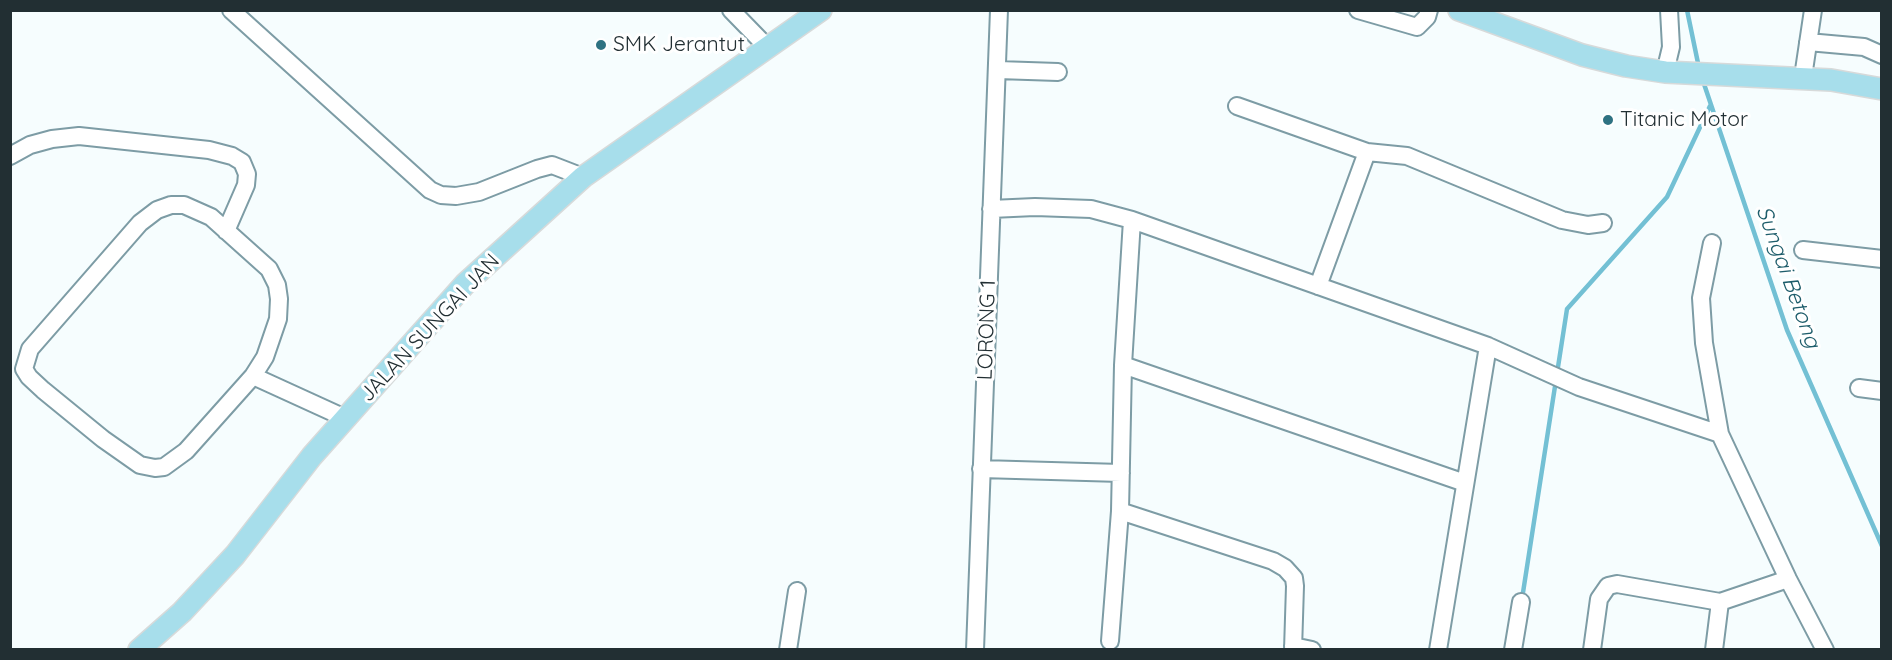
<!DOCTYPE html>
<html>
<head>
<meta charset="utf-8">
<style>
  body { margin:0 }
  #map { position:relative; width:1892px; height:660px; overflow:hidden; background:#f6fdfe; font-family:Quicksand,sans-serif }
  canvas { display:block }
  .frame { position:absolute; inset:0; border:12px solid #222f33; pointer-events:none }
</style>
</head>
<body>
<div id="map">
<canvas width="1892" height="660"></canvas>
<div class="frame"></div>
</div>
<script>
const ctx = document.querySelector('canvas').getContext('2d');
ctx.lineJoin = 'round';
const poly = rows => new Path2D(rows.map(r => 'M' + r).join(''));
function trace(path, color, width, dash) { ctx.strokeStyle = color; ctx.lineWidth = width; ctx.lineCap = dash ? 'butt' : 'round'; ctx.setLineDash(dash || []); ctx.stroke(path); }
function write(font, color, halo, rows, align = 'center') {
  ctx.font = font + ' Quicksand,sans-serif'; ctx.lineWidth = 6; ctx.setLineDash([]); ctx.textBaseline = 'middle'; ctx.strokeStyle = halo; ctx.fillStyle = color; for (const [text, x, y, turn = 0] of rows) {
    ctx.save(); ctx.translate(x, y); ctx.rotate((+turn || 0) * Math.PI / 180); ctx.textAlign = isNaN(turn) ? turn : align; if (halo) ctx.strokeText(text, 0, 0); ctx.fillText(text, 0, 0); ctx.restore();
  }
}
trace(poly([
  [1687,10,1699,68],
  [1702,78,1787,330,1882,546],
  [1522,599,1567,309,1667,197,1710,106]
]), '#73c0d4', 4.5);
const minor = poly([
  [231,10,430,190,441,195,456,196,479,192,537,169,552,165,583,177],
  [731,10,768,48],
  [1358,10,1417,27,1427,17,1429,10],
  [1808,42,1864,47,1882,55],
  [998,70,1058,72],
  [1665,72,1671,47,1669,10],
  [1803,77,1813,10],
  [1237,106,1367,152],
  [10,156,30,145,52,139,79,136,209,150,232,156,242,162,247,174,246,185,226,231],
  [171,205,184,205,211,217,269,269,277,285,279,299,278,319,265,357,253,376,186,451,164,467,155,468,140,465,103,439,43,390,29,377,24,369,30,349,140,223,157,210,171,205],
  [991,209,1035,207,1091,209,1132,220,1488,346,1579,387,1720,434],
  [1712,243,1701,298,1704,343,1720,434,1788,579,1825,650],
  [1803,250,1882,259],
  [1318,286,1367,152,1407,156,1562,220,1588,225,1603,223],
  [1123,365,1465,483],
  [253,376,345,418],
  [1859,388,1882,391],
  [981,469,1121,473],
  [1120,511,1273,561,1285,568,1294,578,1295,586,1293,650],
  [1110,641,1120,511,1123,365,1132,220],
  [1293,646,1312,650],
  [788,650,797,591],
  [975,650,999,10],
  [1438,650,1488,346],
  [1513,650,1521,602],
  [1592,650,1599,599,1608,586,1617,584,1720,602,1788,579],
  [1714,650,1720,602]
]);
const major = poly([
  [1459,10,1582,55,1626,66,1665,72,1831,80,1882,89],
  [139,650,182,612,235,555,312,456,465,284,583,177,821,10]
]);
trace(minor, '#7d9ca5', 20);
trace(major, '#d7dada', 24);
trace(minor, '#fff', 16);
trace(major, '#a7deeb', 21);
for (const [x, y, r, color] of [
  [601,45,6,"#2e7282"],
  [1608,120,6,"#2e7282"]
]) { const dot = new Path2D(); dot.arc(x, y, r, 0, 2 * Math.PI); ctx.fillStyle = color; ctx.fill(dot); trace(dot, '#fff', 2); }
write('21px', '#222f33', '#fff', [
  ["SMK Jerantut",613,45],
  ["Titanic Motor",1620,120]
], 'left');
write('21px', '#222f33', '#fff', [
  ["JALAN SUNGAI JAN",430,328,-47],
  ["LORONG 1",987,330,-88]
]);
write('italic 22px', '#1e5d6b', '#fff', [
  ["Sungai Betong",1788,277,70]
]);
</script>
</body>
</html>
